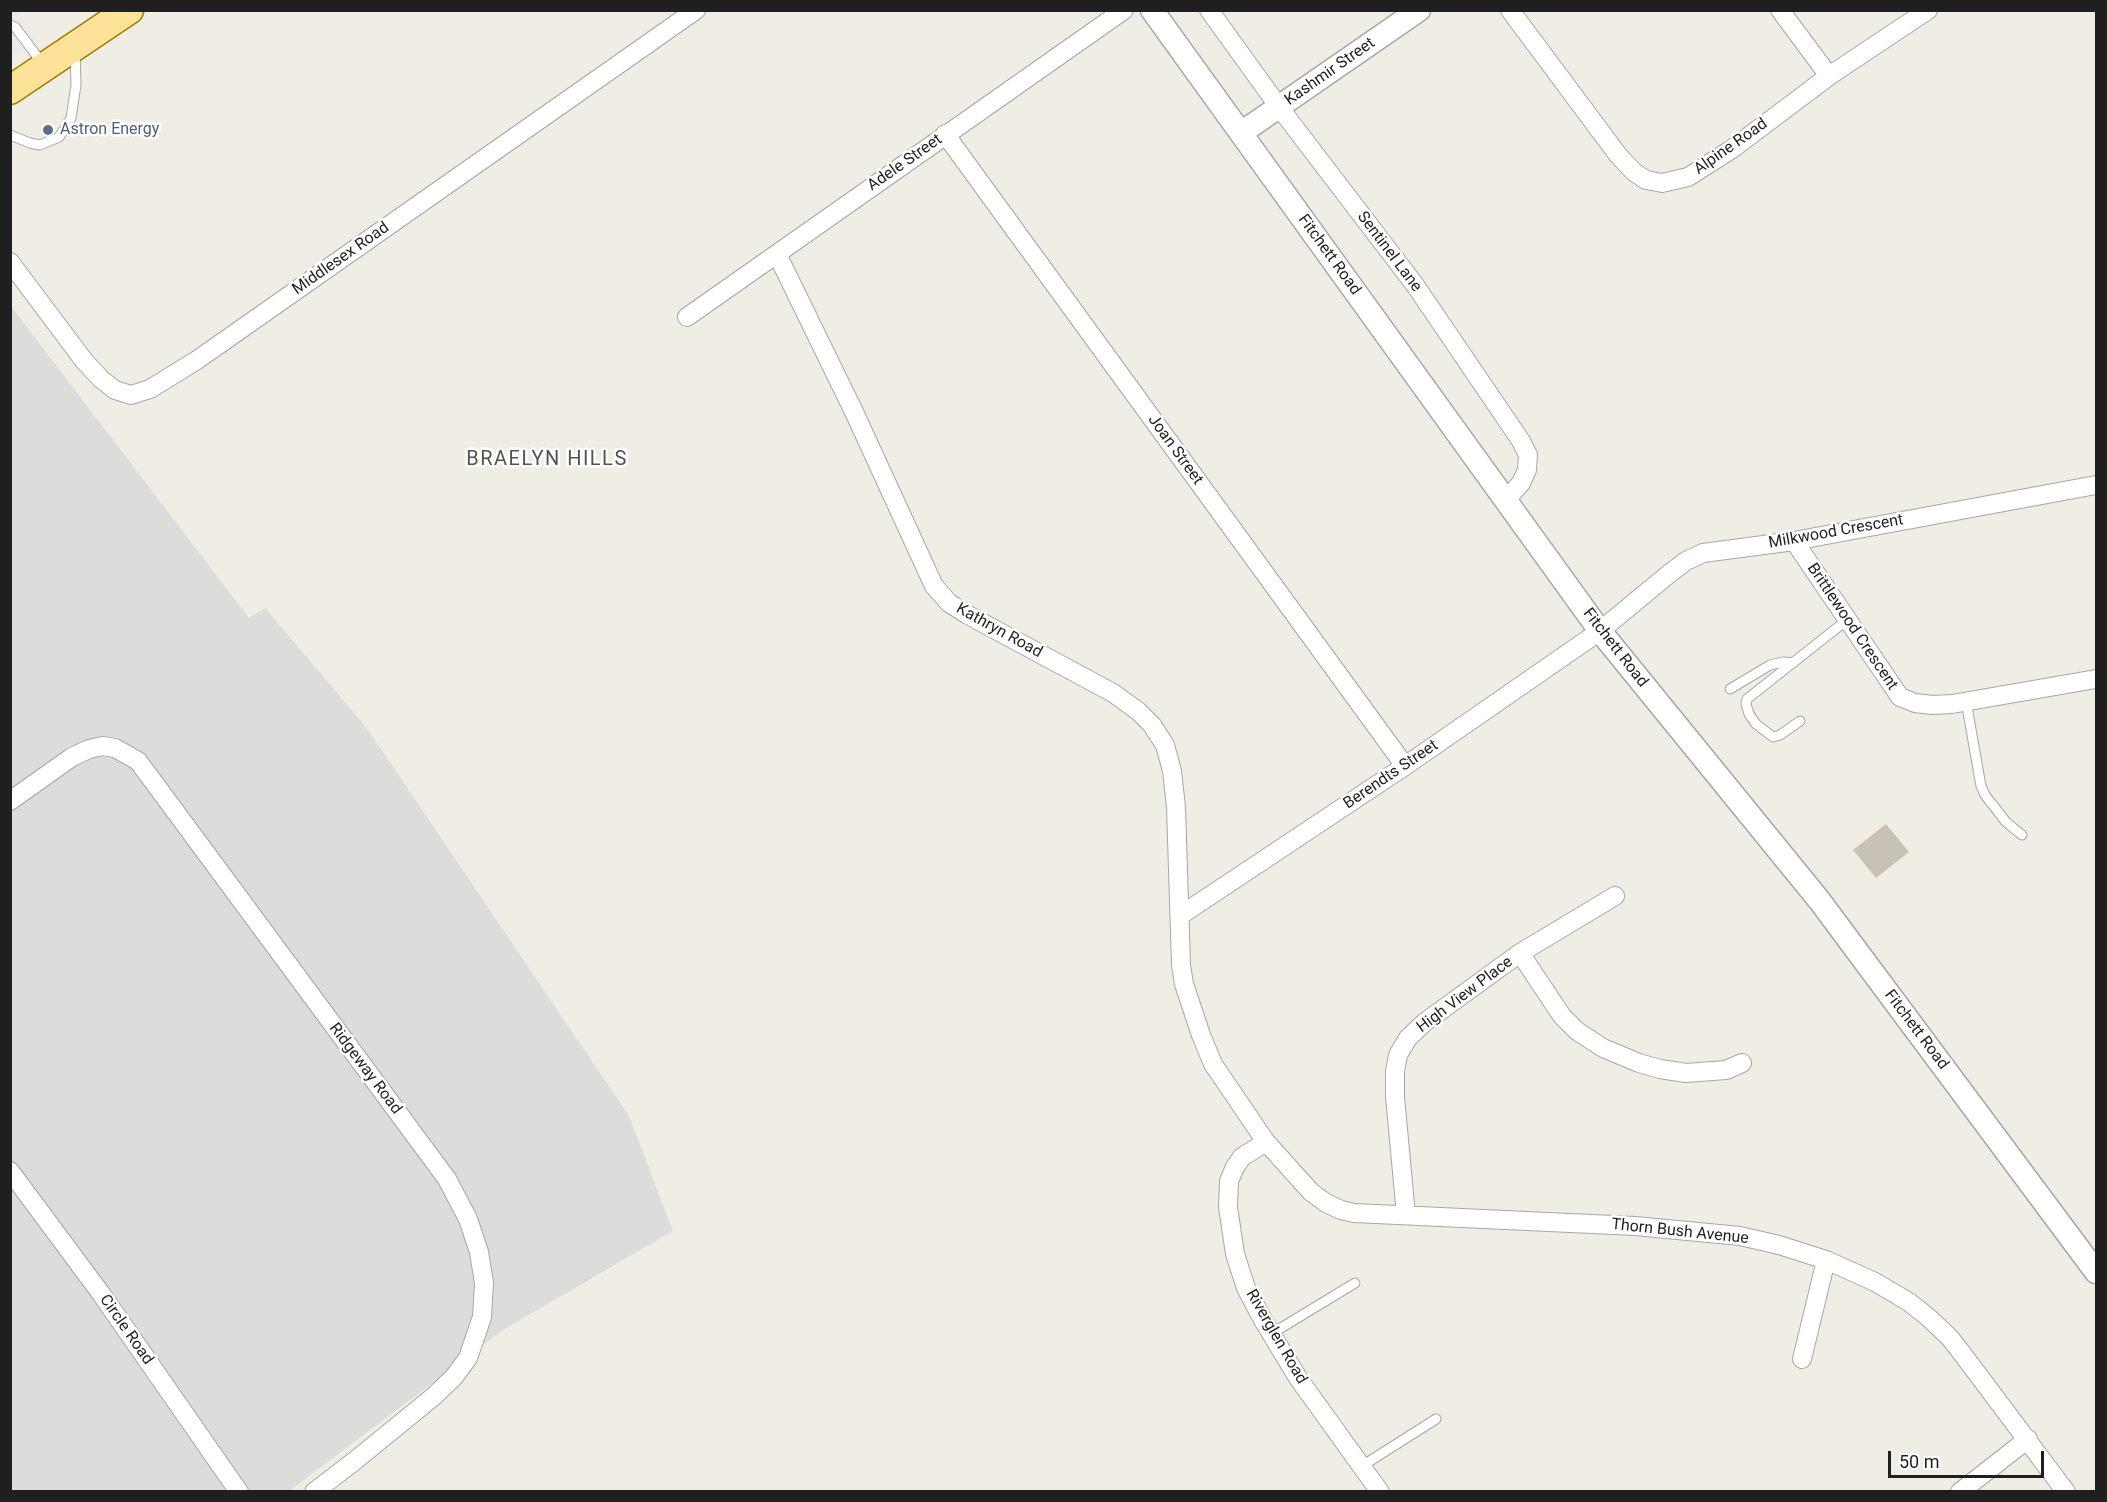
<!DOCTYPE html>
<html>
<head>
<meta charset="utf-8">
<style>
  body { margin:0 }
  #map { position:relative; width:2107px; height:1502px; overflow:hidden; background:#f0eee4; font-family:Roboto,sans-serif }
  canvas { display:block }
  .frame { position:absolute; inset:0; border:12px solid #1f1f1f; pointer-events:none }
  .scale { position:absolute; left:1888px; top:1451px; width:156px; height:27px; box-sizing:border-box; border:3px solid #1f1f1f; border-top:0; padding-left:8px; font-size:18px; line-height:21px; white-space:nowrap; color:#1f1f1f; -webkit-text-stroke:4px #fff; paint-order:stroke }
</style>
</head>
<body>
<div id="map">
<canvas width="2107" height="1502"></canvas>
<div class="frame"></div>
<div class="scale">50 m</div>
</div>
<script>
const ctx = document.querySelector('canvas').getContext('2d');
ctx.lineJoin = 'round';
function paint(path, color) { ctx.fillStyle = color; ctx.fill(path, 'evenodd'); }
const poly = rows => new Path2D(rows.map(r => 'M' + r).join(''));
function trace(path, color, width, dash) { ctx.strokeStyle = color; ctx.lineWidth = width; ctx.lineCap = dash ? 'butt' : 'round'; ctx.setLineDash(dash || []); ctx.stroke(path); }
function write(font, color, halo, rows, align = 'center') {
  ctx.font = font + ' Roboto,sans-serif'; ctx.lineWidth = 5; ctx.setLineDash([]); ctx.textBaseline = 'middle'; ctx.strokeStyle = halo; ctx.fillStyle = color; for (const [text, x, y, turn = 0] of rows) {
    ctx.save(); ctx.translate(x, y); ctx.rotate((+turn || 0) * Math.PI / 180); ctx.textAlign = isNaN(turn) ? turn : align; if (halo) ctx.strokeText(text, 0, 0); ctx.fillText(text, 0, 0); ctx.restore();
  }
}
paint(poly([
  [10,305,249,618,265,608,366,727,629,1116,673,1231,503,1330,289,1491,11,1491]
]), '#dddcdb');
paint(poly([
  [11,11,18,11,37,39,11,57]
]), '#ebebeb');
paint(poly([
  [1886,824,1909,852,1876,878,1853,850]
]), '#c8c1b7');
const service = poly([
  [10,25,15,27,43,64],
  [10,135,30,143,40,145,59,137,65,128,71,118,76,85,75,51],
  [1730,689,1770,665,1783,662,1793,663],
  [1966,701,1981,786,1985,795,2006,822,2022,835],
  [1800,721,1780,735,1773,737,1756,724,1749,714,1746,704,1747,699,1847,620],
  [1271,1334,1355,1283],
  [1362,1466,1436,1419]
]);
const minor = poly([
  [1209,10,1279,107,1415,285,1521,441,1528,455,1527,470,1521,483,1505,501],
  [1510,10,1618,155,1634,172,1646,180,1662,183,1688,177,1732,149,1829,76,1928,10],
  [1780,10,1829,76],
  [945,134,1405,766],
  [777,254,855,414,934,586,949,603,968,615,1113,693,1138,711,1152,725,1165,745,1172,771,1176,807,1181,965,1184,984,1201,1035,1213,1064,1266,1142,1311,1192,1326,1203,1341,1210,1354,1213,1635,1226,1740,1236,1779,1245,1826,1260,1875,1282,1909,1302,1929,1318,1950,1338,1964,1356,2066,1492],
  [10,262,85,362,101,379,115,390,131,395,150,389,197,360,696,10],
  [687,317,1124,10],
  [1794,541,1900,697,1915,703,1932,705,1952,704,2096,679],
  [10,801,72,757,89,749,103,746,115,748,138,761,447,1179,468,1219,479,1252,484,1283,482,1317,468,1358,454,1377,433,1397,352,1463,314,1492],
  [1181,915,1405,766,1600,631,1670,573,1686,561,1703,553,1794,541,2096,485],
  [1520,953,1562,1016,1577,1031,1603,1048,1639,1063,1660,1069,1686,1073,1726,1070,1742,1063],
  [1266,1142,1242,1157,1235,1167,1229,1181,1228,1207,1235,1254,1246,1288,1263,1320,1298,1378,1380,1492],
  [10,1171,102,1295,239,1492],
  [1406,1215,1395,1097,1395,1071,1398,1055,1408,1038,1425,1022,1520,953,1615,896],
  [1802,1359,1826,1260],
  [1960,1492,2028,1439]
]);
const tertiary = poly([
  [1152,10,1600,631,1819,900,2096,1272],
  [1241,133,1419,10]
]);
const primary = poly([
  [10,90,129,10]
]);
trace(service, '#a6a6a6', 11);
trace(minor, '#a6a6a6', 20);
trace(tertiary, '#a6a6a6', 25);
trace(primary, '#997c00', 31);
trace(service, '#fff', 9);
trace(minor, '#fff', 18);
trace(tertiary, '#fff', 22);
trace(primary, '#ffe29a', 28);
for (const [x, y, r, color] of [
  [48,130,6,"#5c6f8a"]
]) { const dot = new Path2D(); dot.arc(x, y, r, 0, 2 * Math.PI); ctx.fillStyle = color; ctx.fill(dot); trace(dot, '#fff', 2); }
write('16px', '#1f1f1f', '#fff', [
  ["Kashmir Street",1330,72,-35],
  ["Alpine Road",1731,147,-35],
  ["Adele Street",905,163,-35],
  ["Sentinel Lane",1389,252,53],
  ["Fitchett Road",1329,255,54],
  ["Middlesex Road",341,259,-35],
  ["Joan Street",1175,450,54],
  ["Milkwood Crescent",1836,532,-10],
  ["Brittlewood Crescent",1852,627,56],
  ["Kathryn Road",999,631,29],
  ["Fitchett Road",1615,648,52],
  ["Berendts Street",1391,775,-34],
  ["High View Place",1465,995,-37],
  ["Fitchett Road",1916,1030,53],
  ["Ridgeway Road",365,1069,53],
  ["Thorn Bush Avenue",1680,1232,6],
  ["Circle Road",126,1330,55],
  ["Riverglen Road",1276,1337,60]
]);
write('16px', '#4e5e75', '#fff', [
  ["Astron Energy",60,130]
], 'left');
ctx.letterSpacing = '1.5px';
write('20px', '#525252', '#fff', [
  ["BRAELYN HILLS",547,460]
]);
ctx.letterSpacing = '0px';
</script>
</body>
</html>
